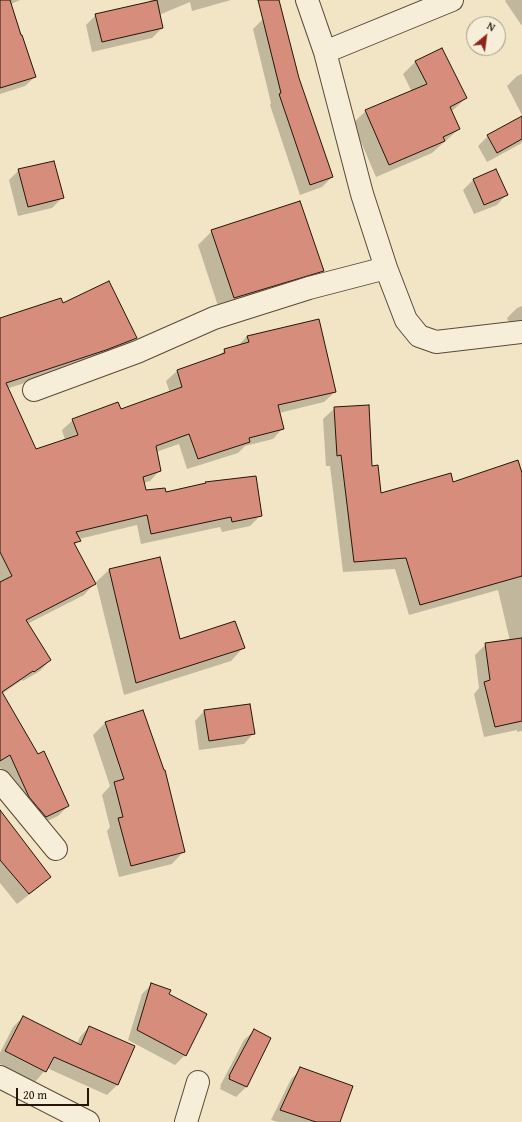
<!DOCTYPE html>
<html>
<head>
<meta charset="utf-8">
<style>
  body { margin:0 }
  #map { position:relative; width:522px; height:1122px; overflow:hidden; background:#f2e5c5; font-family:"Gentium Book Plus",serif }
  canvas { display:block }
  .north { position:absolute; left:466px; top:16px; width:40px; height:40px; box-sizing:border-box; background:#f7eed9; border:1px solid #a39885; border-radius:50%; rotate:29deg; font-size:11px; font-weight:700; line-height:16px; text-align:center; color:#251608 }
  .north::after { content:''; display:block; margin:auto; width:14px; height:18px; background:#8f2418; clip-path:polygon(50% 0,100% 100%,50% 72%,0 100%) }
  .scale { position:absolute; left:16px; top:1088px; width:73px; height:18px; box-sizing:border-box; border:2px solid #251608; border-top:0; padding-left:5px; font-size:12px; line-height:14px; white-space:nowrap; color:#251608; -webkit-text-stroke:3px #f7eed9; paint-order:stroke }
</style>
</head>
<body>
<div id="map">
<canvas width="522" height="1122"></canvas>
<div class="north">N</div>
<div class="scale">20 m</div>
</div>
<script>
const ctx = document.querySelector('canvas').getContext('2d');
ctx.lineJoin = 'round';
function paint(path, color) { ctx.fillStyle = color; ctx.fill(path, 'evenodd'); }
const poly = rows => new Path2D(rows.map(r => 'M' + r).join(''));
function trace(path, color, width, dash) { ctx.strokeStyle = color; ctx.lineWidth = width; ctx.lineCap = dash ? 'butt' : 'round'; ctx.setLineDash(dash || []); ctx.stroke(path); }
paint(poly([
  [0,0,20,0,11,4,35,77,25,86,0,94],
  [150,0,231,0,192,11,190,2,159,15,162,28,152,38,92,52,86,25,96,15,151,2],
  [506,0,522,0,522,26,505,1],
  [282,14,298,78,332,177,322,187,300,195,270,105,271,103,253,29,263,19],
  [416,61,466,98,451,112,459,129,432,153,376,177,353,123,366,111,412,92,403,74],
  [522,74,522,115,507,86,517,76],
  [522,118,522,143,487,162,478,146,488,136],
  [19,170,62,198,52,208,18,216,9,180],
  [496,170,506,195,497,205,474,214,463,190,473,180],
  [212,231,322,271,308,285,220,312,198,245],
  [62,304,135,338,125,349,95,360,6,389,36,450,65,440,62,430,73,420,120,410,170,393,166,381,177,371,217,357,225,350,238,346,247,336,335,392,324,402,279,413,283,428,273,439,245,446,238,453,187,469,179,444,156,452,160,470,150,481,143,483,145,491,165,494,261,515,250,526,222,532,220,527,141,544,137,525,79,539,79,540,74,545,94,584,84,595,27,624,50,660,40,671,23,681,22,680,2,694,68,806,58,816,35,827,19,808,0,767,0,319],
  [522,306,522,334,512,329,507,318,517,308],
  [335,408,371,467,380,494,453,483,522,476,522,731,517,732,517,730,484,737,474,694,479,688,475,655,486,644,510,641,498,590,409,615,395,569,343,572,330,466,326,466,323,419],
  [160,558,180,640,243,648,231,661,124,695,96,582,109,570],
  [143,711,184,851,172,864,119,877,107,831,110,827,102,795,110,786,93,735,105,723],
  [204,711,253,734,244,744,199,750,195,721],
  [0,811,50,876,39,887,17,904,0,883],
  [152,984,168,995,185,1055,175,1065,128,1040,142,994],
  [23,1017,77,1044,80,1037,89,1027,134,1046,117,1085,107,1095,47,1068,35,1082,0,1064,0,1053,13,1027],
  [254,1031,269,1038,246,1087,236,1097,220,1089,221,1086,220,1086,244,1040],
  [301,1069,339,1122,278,1122,271,1120,291,1079]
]), '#0003');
const building = poly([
  [0,0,10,0,21,35,22,35,36,77,0,88,0,0],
  [157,0,163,28,102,42,95,14,157,0],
  [258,0,279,0,299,78,333,177,310,185,279,94,281,93,258,0],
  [442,48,467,98,450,107,460,129,443,137,445,141,389,165,365,110,427,84,415,61,442,48],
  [522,116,522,139,497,153,487,135,522,116],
  [54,161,64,198,28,207,18,169,54,161],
  [496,169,508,195,484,205,473,179,496,169],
  [300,201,324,271,234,298,211,230,300,201],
  [109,281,137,338,106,350,6,383,36,449,78,435,72,419,118,402,121,409,182,387,177,370,225,353,224,349,249,342,247,336,319,319,336,392,278,405,284,429,249,438,250,442,198,459,189,434,156,446,161,471,143,477,146,490,165,488,166,492,206,483,205,482,256,476,262,516,232,522,231,517,151,534,147,515,76,532,81,541,74,543,96,584,26,620,51,660,34,672,33,671,2,692,38,754,44,751,69,806,46,817,29,797,10,755,0,761,0,582,12,576,0,552,0,318,61,298,63,303,109,281],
  [369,405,372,466,378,465,381,493,451,473,453,482,518,460,522,473,522,576,420,605,406,558,354,562,341,455,337,456,334,407,369,405],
  [160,557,180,639,235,621,245,648,136,683,109,569,160,557],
  [522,638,522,721,495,727,484,682,490,680,485,643,522,638],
  [250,704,255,734,209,741,204,710,250,704],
  [143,710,164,770,165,770,185,852,131,866,118,818,123,817,114,782,124,779,105,722,143,710],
  [0,810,51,877,29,894,0,860,0,810],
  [151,983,171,990,169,994,207,1014,186,1056,137,1030,151,983],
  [23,1016,81,1045,89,1026,135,1046,118,1085,54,1057,46,1072,5,1051,23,1016],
  [254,1029,271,1038,247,1087,229,1079,230,1076,229,1076,254,1029],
  [300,1067,353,1086,340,1122,316,1122,280,1110,300,1067]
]);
paint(building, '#d68d7c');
trace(building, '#251608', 1);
const minor = poly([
  [307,0,325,52,362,194,386,268],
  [325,52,452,0],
  [34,390,137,352,214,318,309,288,386,268,406,320,419,336,436,342,522,332],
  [0,781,56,849],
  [0,1077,88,1122],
  [186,1122,198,1082]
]);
trace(minor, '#584a37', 24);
trace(minor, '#f7eed9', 22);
</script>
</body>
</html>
